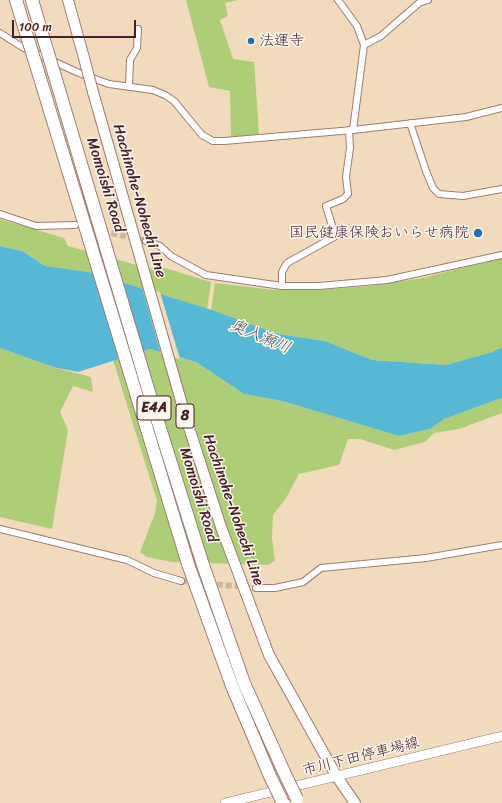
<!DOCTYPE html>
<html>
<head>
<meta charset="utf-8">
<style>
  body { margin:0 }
  #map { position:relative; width:502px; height:803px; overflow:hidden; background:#f2dbbc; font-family:Sriracha,sans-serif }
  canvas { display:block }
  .scale { position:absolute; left:12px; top:20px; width:124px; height:18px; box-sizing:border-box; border:2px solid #4a1f2b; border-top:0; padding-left:5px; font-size:12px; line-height:14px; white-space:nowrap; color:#4a1f2b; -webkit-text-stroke:3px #fbf7ec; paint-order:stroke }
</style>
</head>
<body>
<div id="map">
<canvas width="502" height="803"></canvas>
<div class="scale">100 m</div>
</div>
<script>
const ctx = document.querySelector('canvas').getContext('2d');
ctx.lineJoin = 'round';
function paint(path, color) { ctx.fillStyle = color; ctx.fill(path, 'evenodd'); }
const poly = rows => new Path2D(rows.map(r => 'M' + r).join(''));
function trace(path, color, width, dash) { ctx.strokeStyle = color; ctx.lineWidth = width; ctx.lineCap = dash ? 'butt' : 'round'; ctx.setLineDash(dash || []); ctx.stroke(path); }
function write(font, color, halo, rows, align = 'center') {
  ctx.font = font + ' Sriracha,"Klee One",sans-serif'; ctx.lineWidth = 3; ctx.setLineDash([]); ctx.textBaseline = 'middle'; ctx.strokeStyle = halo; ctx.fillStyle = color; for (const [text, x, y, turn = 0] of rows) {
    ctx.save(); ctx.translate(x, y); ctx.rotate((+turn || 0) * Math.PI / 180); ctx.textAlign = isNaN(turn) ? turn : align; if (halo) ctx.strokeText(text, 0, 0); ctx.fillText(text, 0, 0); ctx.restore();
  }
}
paint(poly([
  [186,0,238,0,225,3,228,16,220,20,233,59,254,62,259,134,231,137,230,91,209,87],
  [0,219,64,238,68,246,151,269,155,265,211,282,207,309,88,272,45,266,22,251,0,246],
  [502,258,502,347,492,352,446,365,372,360,325,341,278,334,211,310,215,283,275,290,318,290,370,286,422,278],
  [0,348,53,367,91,377,93,392,73,386,60,412,68,430,52,529,0,517],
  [150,349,196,362,244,394,282,401,399,436,430,429,444,419,502,398,502,413,459,429,434,433,425,442,394,450,360,439,348,439,339,465,299,474,286,498,273,515,272,538,275,561,267,565,172,562,147,557,140,552,155,513,157,501,113,360]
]), '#adce77');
paint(poly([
  [0,246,22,251,45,266,88,272,209,309,278,334,325,341,372,360,446,365,492,352,502,347,502,398,444,419,430,429,399,436,282,401,244,394,196,362,150,349,78,372,53,367,0,348]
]), '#57b8d5');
paint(poly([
  [142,287,160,292,180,359,161,354]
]), '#f2dbbc');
trace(poly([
  [85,227,146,241],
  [181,581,256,588]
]), '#d0b59f', 6, [6, 3]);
const minor = poly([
  [338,0,357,26,364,45,353,130],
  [0,33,22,47,79,73,109,84,153,90,165,95,174,101,202,135,213,141,224,141,353,130,466,117,502,108],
  [364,45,381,36,419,3,428,0],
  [129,87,130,60,137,48,138,29],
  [410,123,426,171,433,188,439,194,463,196,502,189],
  [0,214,36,226,75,225],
  [146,241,160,246,171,256,206,275,282,286,319,286,387,280,502,255],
  [282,286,282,272,287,263,334,237,335,235,326,206,343,199,348,194,346,177,350,148,349,130],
  [0,529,127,560,154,573,181,581],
  [256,588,275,588,303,582,321,568,426,558,502,545]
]);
const secondary = poly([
  [225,803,502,736]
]);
const primary = poly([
  [68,0,84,58],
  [93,92,185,415,221,527,269,655,337,777,355,803]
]);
const motorway = poly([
  [16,0,26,33],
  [32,0,44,40],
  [36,65,188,564,232,686,270,776],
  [54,73,154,409,203,565,244,683,284,772]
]);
trace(minor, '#9e7d74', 8);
trace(secondary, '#9e7d74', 10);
trace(primary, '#9e7d74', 12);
trace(motorway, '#9e7d74', 14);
trace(minor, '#fff', 6);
trace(secondary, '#fff', 9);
trace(primary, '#fff', 10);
trace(motorway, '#fff', 12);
const primaryBridge = poly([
  [84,58,93,92]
]);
const motorwayBridge = poly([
  [26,33,36,65],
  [44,40,54,73],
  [284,772,297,799],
  [270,776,283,803]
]);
trace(primaryBridge, '#9e7d74', 12, []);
trace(motorwayBridge, '#9e7d74', 14, []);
trace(primaryBridge, '#fff', 10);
trace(motorwayBridge, '#fff', 12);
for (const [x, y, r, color] of [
  [251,41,4,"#1f6fb2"],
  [478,233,5,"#1f6fb2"]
]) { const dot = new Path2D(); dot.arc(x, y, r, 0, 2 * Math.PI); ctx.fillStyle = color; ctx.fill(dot); trace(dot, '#fbf7ec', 1.5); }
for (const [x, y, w] of [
  [154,408,34],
  [185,416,18]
]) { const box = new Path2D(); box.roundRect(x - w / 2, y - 12, w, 24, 3); ctx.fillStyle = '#fbf7ec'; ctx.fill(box); trace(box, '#4a1f2b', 1); }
write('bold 14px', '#4a1f2b', null, [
  ["E4A",154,408],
  ["8",185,416]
]);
write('15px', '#4a1f2b', '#fbf7ec', [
  ["法運寺",259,41],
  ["国民健康保険おいらせ病院",469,233,"right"]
], 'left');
write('15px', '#4a1f2b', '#fbf7ec', [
  ["Momoishi Road",105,185,73],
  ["Hachinohe-Nohechi Line",139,201,74],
  ["Momoishi Road",198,495,73],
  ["Hachinohe-Nohechi Line",233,510,71],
  ["市川下田停車場線",361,757,-14]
]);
write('italic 16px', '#4f5566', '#fbf7ec', [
  ["奥入瀬川",260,337,23]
]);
</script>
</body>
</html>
